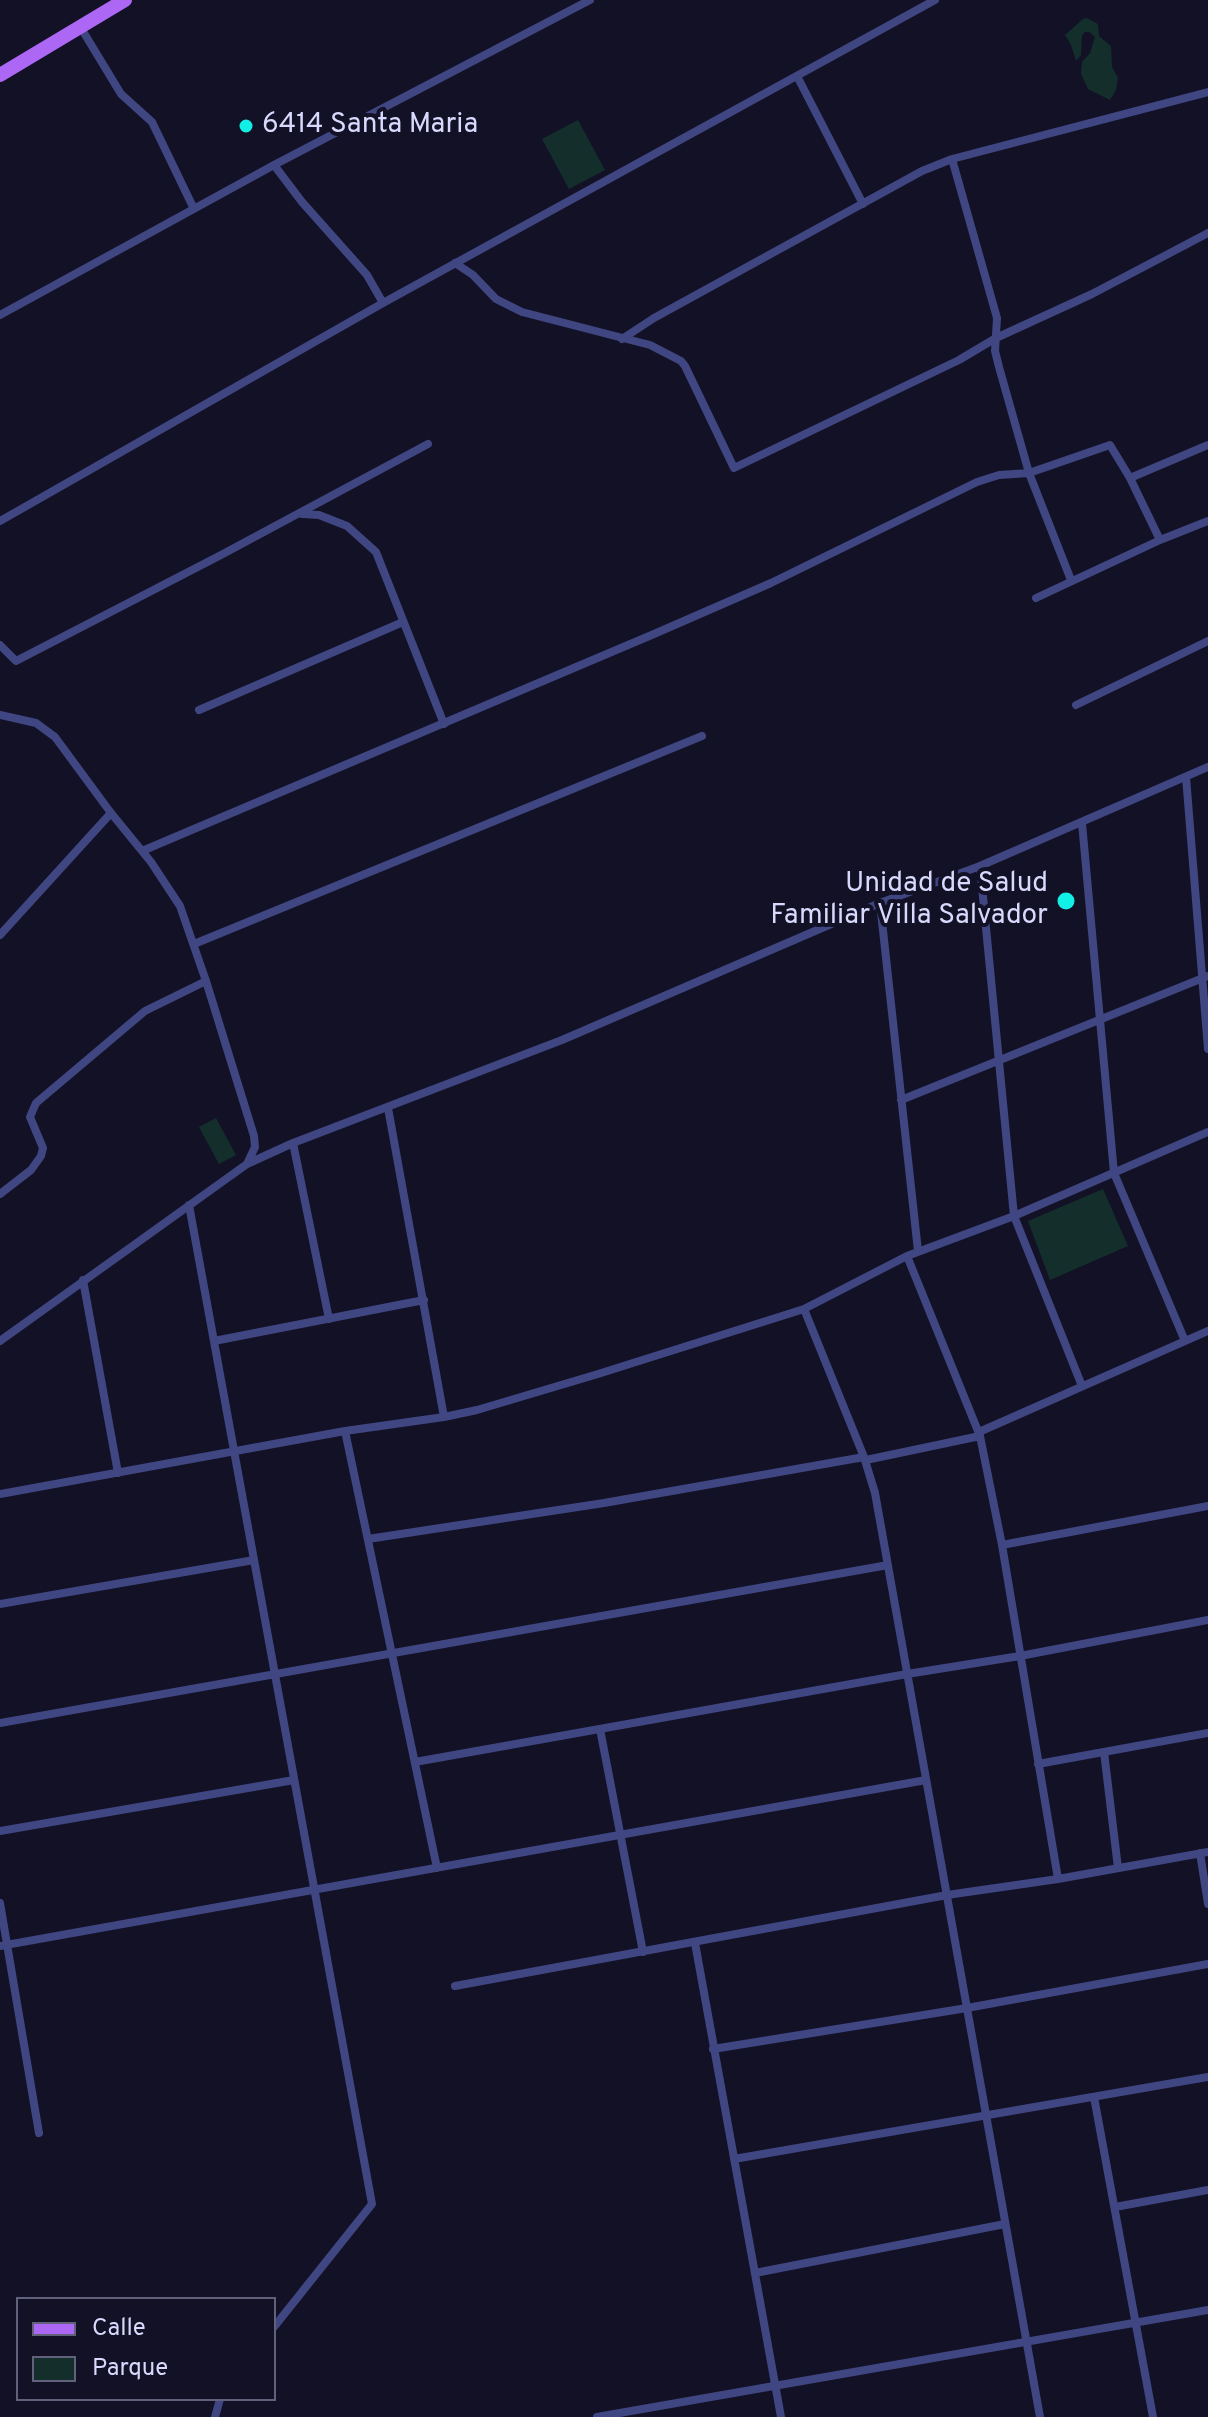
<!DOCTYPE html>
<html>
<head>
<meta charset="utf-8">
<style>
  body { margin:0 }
  #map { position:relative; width:1208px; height:2417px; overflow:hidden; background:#121126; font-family:Overpass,sans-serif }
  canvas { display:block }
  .legend { position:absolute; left:16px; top:2297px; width:260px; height:104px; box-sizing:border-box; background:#121126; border:2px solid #61617c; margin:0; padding:10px 14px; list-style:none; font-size:24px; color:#d8d9fc }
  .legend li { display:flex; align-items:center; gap:16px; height:40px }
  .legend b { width:40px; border:2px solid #61617c }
</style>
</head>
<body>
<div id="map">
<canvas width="1208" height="2417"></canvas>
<ul class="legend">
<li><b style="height:10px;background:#ac67f5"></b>Calle</li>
<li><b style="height:22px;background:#142f2b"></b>Parque</li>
</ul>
</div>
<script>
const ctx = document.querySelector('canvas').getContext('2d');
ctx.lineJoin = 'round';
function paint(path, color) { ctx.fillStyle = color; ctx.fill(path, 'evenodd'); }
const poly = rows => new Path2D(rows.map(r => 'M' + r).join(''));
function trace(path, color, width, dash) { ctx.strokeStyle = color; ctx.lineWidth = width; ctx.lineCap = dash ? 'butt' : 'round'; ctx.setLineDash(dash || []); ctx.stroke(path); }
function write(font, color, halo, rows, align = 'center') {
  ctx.font = font + ' Overpass,sans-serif'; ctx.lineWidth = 8; ctx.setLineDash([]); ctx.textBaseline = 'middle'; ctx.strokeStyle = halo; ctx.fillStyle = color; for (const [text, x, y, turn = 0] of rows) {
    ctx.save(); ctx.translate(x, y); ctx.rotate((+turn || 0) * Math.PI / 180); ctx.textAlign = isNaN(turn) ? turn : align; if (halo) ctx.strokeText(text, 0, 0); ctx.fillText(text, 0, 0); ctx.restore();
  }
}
paint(poly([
  [1087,18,1098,24,1099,36,1111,46,1112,67,1118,78,1116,90,1110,100,1088,89,1081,74,1082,62,1090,53,1095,37,1089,32,1085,32,1082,35,1081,55,1076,61,1071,45,1065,35,1083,19],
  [578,120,605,170,569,189,542,139],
  [216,1118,236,1155,219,1164,199,1127],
  [1103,1189,1128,1246,1050,1280,1028,1221]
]), '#142f2b');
trace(poly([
  [81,28,121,94,152,122,194,209],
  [797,76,863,204],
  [952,159,997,318,995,351,999,367,1029,473,1071,580],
  [274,165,302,202,367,275,383,303],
  [455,263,473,275,496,299,522,312,650,345,681,361,685,366,734,468,959,360,996,338,1092,294,1208,233],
  [0,315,274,165,590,0],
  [622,339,654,318,922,171,952,159,1208,92],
  [1130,478,1208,445],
  [302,514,319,515,347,526,376,552,444,724],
  [0,521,383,303,935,0],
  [1036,598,1160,540,1208,521],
  [0,645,16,661,221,555,428,444],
  [1076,705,1208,641],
  [199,710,403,622],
  [0,715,36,723,55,737,111,813,151,862,180,906,206,981,254,1136,255,1147,247,1164],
  [1186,777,1208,1049],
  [1082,823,1114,1173,1185,1341],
  [142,851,654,634,771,583,977,482,999,475,1029,473,1110,445,1130,478,1160,540],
  [980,866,1014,1216,1082,1386],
  [880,903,918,1251],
  [0,935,111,813],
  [194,944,702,736],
  [901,1100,1208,976],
  [388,1108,444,1417],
  [293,1143,329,1319],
  [0,1194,31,1170,41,1156,43,1148,30,1117,36,1103,145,1011,206,981],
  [189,1205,372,2204,274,2327],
  [907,1256,980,1436,1002,1545,1058,1879],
  [83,1280,118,1473],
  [804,1309,864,1457,875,1493,1040,2417],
  [0,1341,247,1164,293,1143,562,1040,880,903,980,866,1208,767],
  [214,1341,424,1300],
  [345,1431,437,1868],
  [979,1432,1208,1331],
  [866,1460,980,1436],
  [0,1494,345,1431,444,1417,477,1410,598,1374,804,1309,907,1256,1014,1216,1208,1132],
  [368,1539,604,1503,864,1457],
  [1002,1545,1208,1506],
  [0,1604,254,1560],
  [0,1723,888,1565],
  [600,1729,643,1952],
  [1104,1752,1118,1868],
  [415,1762,907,1674,1020,1656,1208,1620],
  [1038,1764,1208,1733],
  [0,1831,294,1780],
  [1200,1853,1208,1904],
  [0,1903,39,2133],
  [695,1943,781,2417],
  [0,1946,926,1780],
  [455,1986,947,1895,1058,1879,1208,1852],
  [713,2049,967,2008,1208,1964],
  [1094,2097,1153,2417],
  [734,2159,1208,2077],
  [1115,2207,1208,2190],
  [755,2273,1005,2224],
  [215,2417,220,2399],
  [597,2417,1208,2310]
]), '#3f4681', 8);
trace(poly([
  [0,75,125,0]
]), '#ac67f5', 14);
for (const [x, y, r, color] of [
  [246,126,8,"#12efe6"],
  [1066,901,10,"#12efe6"]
]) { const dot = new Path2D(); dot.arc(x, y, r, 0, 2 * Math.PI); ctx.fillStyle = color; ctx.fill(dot); trace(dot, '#121126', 3); }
write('28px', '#d8d9fc', '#121126', [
  ["6414 Santa Maria",262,126],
  ["Unidad de Salud",1048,885,"right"],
  ["Familiar Villa Salvador",1048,917,"right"]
], 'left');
</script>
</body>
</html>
